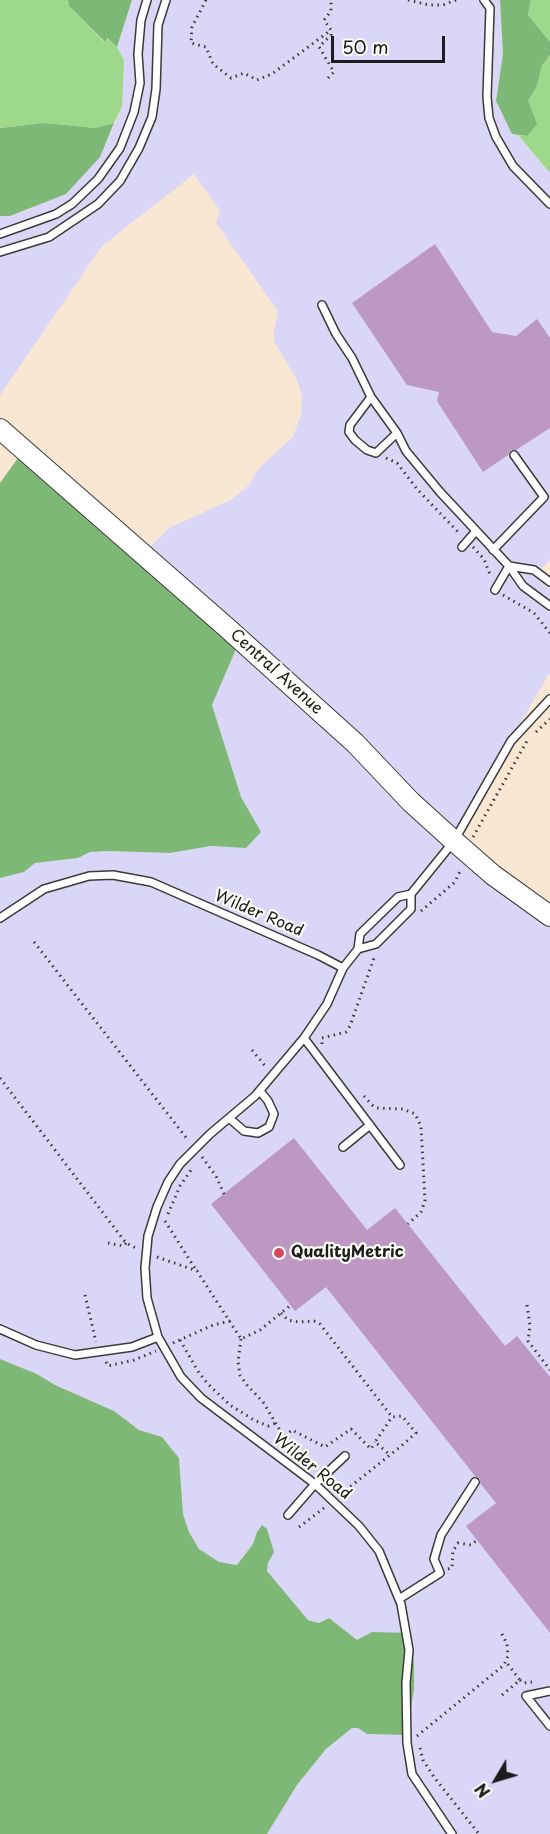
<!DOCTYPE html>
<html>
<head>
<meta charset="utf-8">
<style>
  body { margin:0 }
  #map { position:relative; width:550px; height:1834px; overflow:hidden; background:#f7e7d3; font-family:"Playpen Sans",sans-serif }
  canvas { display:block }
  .north { position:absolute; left:466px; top:1750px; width:60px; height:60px; -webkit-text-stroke:4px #fdfcf7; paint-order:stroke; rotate:232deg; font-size:16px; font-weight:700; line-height:24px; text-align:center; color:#1c1c1c }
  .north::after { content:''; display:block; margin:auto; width:21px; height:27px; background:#1c1c1c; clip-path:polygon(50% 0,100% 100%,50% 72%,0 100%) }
  .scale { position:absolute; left:331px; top:36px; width:114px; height:27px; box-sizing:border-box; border:3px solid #1c1c1c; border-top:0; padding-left:8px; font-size:18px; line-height:21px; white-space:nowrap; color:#1c1c1c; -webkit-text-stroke:4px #fdfcf7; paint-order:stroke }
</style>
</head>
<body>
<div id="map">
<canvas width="550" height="1834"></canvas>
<div class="north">N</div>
<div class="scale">50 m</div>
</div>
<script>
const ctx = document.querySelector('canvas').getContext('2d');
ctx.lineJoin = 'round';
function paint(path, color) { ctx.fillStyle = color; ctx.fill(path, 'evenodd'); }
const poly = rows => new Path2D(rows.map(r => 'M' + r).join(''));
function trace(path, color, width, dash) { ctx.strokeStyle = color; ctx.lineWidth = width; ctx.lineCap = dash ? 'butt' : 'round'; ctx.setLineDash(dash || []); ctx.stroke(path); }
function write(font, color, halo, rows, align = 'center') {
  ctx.font = font + ' "Playpen Sans",sans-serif'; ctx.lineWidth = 4.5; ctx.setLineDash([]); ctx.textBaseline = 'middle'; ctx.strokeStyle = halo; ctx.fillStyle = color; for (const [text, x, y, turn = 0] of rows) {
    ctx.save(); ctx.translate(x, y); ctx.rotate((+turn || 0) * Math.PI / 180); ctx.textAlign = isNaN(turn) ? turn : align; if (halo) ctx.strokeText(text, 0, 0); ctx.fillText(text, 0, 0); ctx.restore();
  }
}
paint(poly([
  [132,0,500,0,503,54,496,101,512,134,518,135,550,173,550,559,540,571,550,581,550,672,454,837,550,917,550,1834,267,1834,297,1785,326,1749,353,1727,358,1728,367,1734,407,1735,414,1689,414,1663,372,1632,357,1640,329,1618,319,1623,308,1620,267,1571,268,1563,257,1532,253,1544,237,1565,219,1562,199,1549,189,1532,183,1514,179,1458,162,1437,139,1430,114,1411,55,1385,37,1374,0,1359,0,878,24,872,35,863,78,858,90,852,109,851,170,853,211,846,246,848,260,832,241,797,212,705,239,642,143,554,169,528,231,500,249,485,259,468,293,437,301,414,302,395,297,380,274,341,274,330,278,311,216,223,220,211,194,174,102,246,0,395,0,216,10,216,31,209,100,157,122,107,124,60,117,47]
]), '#dad6f7');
paint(poly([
  [0,0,68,0,69,6,104,42,106,38,117,47,124,60,122,107,114,123,95,128,45,123,0,128],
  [531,0,550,0,550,42,528,15],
  [550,55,550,173,518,135,527,136,528,101,537,86,542,66]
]), '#9dd88b');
paint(poly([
  [68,0,132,0,117,47,107,38,105,42,69,6],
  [500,0,531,0,528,15,550,42,550,55,542,66,537,86,528,101,537,124,527,136,512,134,496,101,503,54],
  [45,123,95,128,114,123,100,157,66,194,10,216,0,216,0,128],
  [23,451,239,642,212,705,241,797,261,832,246,848,211,846,170,853,109,851,90,852,78,858,35,863,24,872,0,878,0,483],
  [0,1359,37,1374,55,1385,114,1411,139,1430,162,1437,179,1458,183,1514,189,1532,199,1549,219,1562,237,1565,253,1544,257,1532,262,1525,267,1529,274,1552,268,1563,267,1571,308,1620,319,1623,329,1618,357,1640,372,1632,410,1633,414,1663,414,1689,407,1735,367,1734,358,1728,352,1728,326,1749,297,1785,267,1834,0,1834]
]), '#7eb877');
paint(poly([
  [435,244,492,332,516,336,537,319,550,338,550,428,516,450,511,450,508,455,483,472,437,401,439,392,407,385,352,303],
  [294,1138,367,1230,395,1208,505,1346,517,1336,550,1377,550,1633,466,1526,496,1503,480,1483,480,1479,475,1476,326,1287,295,1311,211,1204]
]), '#bd98c2');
const lane = poly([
  [484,0,490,8,487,97,489,118,496,137,513,166,550,204],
  [0,234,56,214,72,204,98,179,120,148,134,112,140,83,138,54,141,20,147,0],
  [0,252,49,237,98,204,120,181,139,148,152,117,156,89,158,25,166,0],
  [322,305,336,334,352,358,371,397,397,433,406,451,440,492,509,566,523,586,550,606],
  [371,397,350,425,349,432,355,440,367,450,376,453,397,433],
  [462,547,476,531],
  [493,550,544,497,514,455],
  [509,566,534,570,550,582],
  [495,590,509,566],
  [0,918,44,889,89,876,113,875,151,882,318,955,343,968,358,949,376,944,411,909,411,894,454,841,511,741,550,699],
  [358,949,360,934,398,897,411,894],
  [343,968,327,1004,304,1038,400,1165],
  [229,1118,244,1131,258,1133,269,1127,274,1114,268,1101,260,1091],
  [343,1147,370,1125],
  [0,1329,36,1345,75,1355,132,1347,158,1337,181,1377,201,1398,315,1484,359,1526,379,1551,401,1604,409,1650,406,1683,407,1743,412,1774,452,1834],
  [158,1337,147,1298,145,1268,148,1236,157,1207,168,1182,180,1164,210,1134,255,1096,304,1038],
  [288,1515,315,1484,345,1456],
  [399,1599,440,1573,434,1559,441,1535,475,1482],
  [550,1691,526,1696,550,1726]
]);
const secondary = poly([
  [0,429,225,626,355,743,411,802,454,841,493,875,550,916]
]);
trace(lane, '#3d3a37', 10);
trace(secondary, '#3d3a37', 22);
trace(poly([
  [206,0,192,27,191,43,206,47,213,64,231,78,244,73,257,80,272,74,331,30,324,20,331,11,331,0],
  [408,0,429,5,443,5,456,0],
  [328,78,334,72,319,47,331,35,331,30],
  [386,458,397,463,417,489,460,534],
  [473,547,484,559,491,577],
  [503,595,534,613,550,633],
  [536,732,550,719],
  [473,837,527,741],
  [421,911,455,882,461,869],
  [34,942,188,1140],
  [322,1044,322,1038,346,1032,350,1026,375,955],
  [252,1050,266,1067],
  [0,1078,126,1243,136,1248],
  [364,1096,372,1105,377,1108,403,1109,415,1114,421,1126,425,1201,421,1212,408,1224],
  [202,1157,216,1176,224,1194],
  [168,1214,180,1186,191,1170],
  [165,1221,196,1270],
  [108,1243,123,1246,126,1243],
  [157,1257,197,1271,241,1339,260,1330,291,1305],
  [85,1295,96,1342],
  [527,1305,530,1326,528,1341,550,1370],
  [281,1313,288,1320,298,1322,314,1321,320,1324,392,1417],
  [241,1339,238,1362,240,1375,247,1385,263,1402,284,1437,292,1430,325,1447,351,1429,371,1449,375,1442],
  [180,1340,199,1373,209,1385,230,1405,254,1420,268,1426,276,1423],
  [173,1343,213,1325,230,1321],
  [106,1362,108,1366,134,1360,156,1351],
  [341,1494,400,1447,416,1433,402,1416,392,1417,375,1442,390,1455],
  [299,1527,324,1508],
  [448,1569,452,1568,453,1551,458,1543,471,1545,477,1540],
  [520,1680,523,1683,532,1682],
  [502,1695,520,1680,506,1662],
  [417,1736,504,1665,508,1656,507,1644,501,1632],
  [420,1748,423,1760,434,1777,479,1834]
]), '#3d3a37', 3, [1.5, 4.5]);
trace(lane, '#fff', 7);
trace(secondary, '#fff', 20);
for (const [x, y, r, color] of [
  [279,1253,6,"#d1495b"]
]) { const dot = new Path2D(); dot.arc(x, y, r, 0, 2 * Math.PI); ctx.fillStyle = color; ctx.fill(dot); trace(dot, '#fdfcf7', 2); }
write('16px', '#1c1c1c', '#fdfcf7', [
  ["Central Avenue",276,672,42],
  ["Wilder Road",259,914,23],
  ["Wilder Road",312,1467,39]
]);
write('bold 16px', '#1c1c1c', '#fdfcf7', [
  ["QualityMetric",291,1253]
], 'left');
</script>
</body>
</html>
